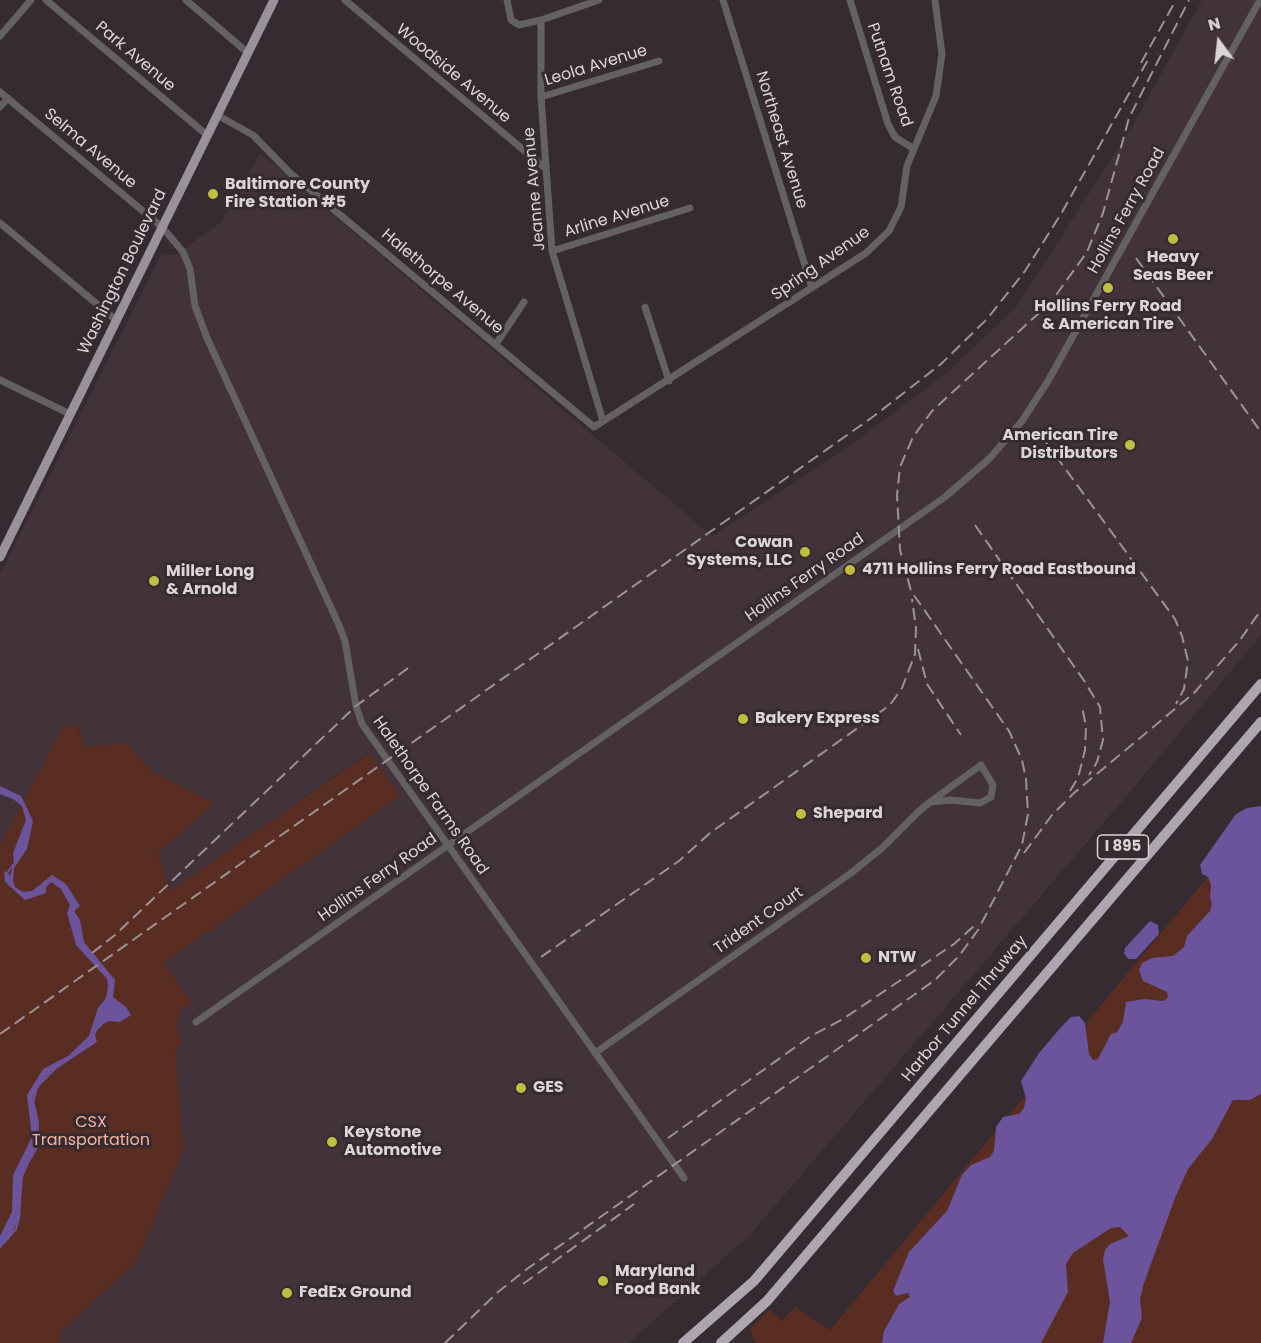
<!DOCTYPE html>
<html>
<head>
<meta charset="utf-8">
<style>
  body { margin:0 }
  #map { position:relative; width:1261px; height:1343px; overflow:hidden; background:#352b30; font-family:Poppins,sans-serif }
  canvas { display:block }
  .north { position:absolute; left:1189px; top:12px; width:60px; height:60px; -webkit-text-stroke:4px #352b30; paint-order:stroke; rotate:345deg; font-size:16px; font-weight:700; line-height:24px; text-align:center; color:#dbd5d8 }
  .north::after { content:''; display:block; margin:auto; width:21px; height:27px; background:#dbd5d8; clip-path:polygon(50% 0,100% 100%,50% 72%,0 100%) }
</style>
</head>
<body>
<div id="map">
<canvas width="1261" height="1343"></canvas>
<div class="north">N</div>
</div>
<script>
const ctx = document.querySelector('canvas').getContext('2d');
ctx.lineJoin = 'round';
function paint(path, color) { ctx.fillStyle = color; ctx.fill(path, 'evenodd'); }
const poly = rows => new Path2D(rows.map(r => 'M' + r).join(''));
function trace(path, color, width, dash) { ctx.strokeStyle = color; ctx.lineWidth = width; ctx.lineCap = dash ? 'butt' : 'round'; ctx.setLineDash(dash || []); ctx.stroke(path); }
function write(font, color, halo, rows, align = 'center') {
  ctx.font = font + ' Poppins,sans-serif'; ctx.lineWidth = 6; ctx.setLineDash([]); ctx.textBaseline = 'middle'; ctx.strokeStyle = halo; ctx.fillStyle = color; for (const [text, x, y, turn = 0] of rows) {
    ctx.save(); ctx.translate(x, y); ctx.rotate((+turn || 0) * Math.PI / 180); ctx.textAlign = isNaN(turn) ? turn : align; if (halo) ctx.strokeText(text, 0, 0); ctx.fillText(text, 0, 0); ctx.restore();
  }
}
paint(poly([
  [1202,0,1261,0,1261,635,1113,812,749,1236,629,1343,60,1343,61,1332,136,1262,184,1150,175,1048,182,1042,176,1025,182,1009,192,1004,164,963,400,796,368,753,170,891,158,853,213,803,153,772,126,743,85,747,78,724,0,845,0,574,161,255,175,255,220,223,260,153,712,536,847,448,943,376,1016,307,1133,125]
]), '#42323a');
paint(poly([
  [77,724,85,747,126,743,153,772,214,803,158,853,170,891,369,753,400,796,164,963,192,1004,182,1009,176,1025,182,1043,175,1048,184,1150,136,1262,61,1332,60,1343,0,1343,0,845,62,729],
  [1261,813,1261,1343,755,1343,750,1329,770,1309,782,1321,795,1307,830,1330]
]), '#5a2d22');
paint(poly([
  [0,786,21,796,33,821,27,849,14,868,13,881,15,887,23,892,32,891,52,875,66,884,80,906,74,911,80,920,84,942,115,980,113,997,126,1007,131,1015,120,1022,109,1021,99,1026,95,1035,97,1042,47,1075,33,1096,39,1122,38,1141,23,1177,20,1216,9,1239,0,1247,0,1236,12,1212,13,1175,32,1137,27,1095,43,1069,68,1056,89,1036,98,1008,106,998,108,987,107,979,76,945,67,913,70,905,61,889,51,882,46,887,46,893,25,900,5,882,4,871,10,876,14,862,13,853,26,820,22,806,13,799,0,794],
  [1261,806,1261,1094,1250,1100,1233,1100,1212,1139,1188,1169,1175,1198,1144,1283,1140,1299,1142,1318,1131,1343,1103,1343,1110,1302,1103,1259,1105,1250,1110,1244,1129,1236,1120,1227,1111,1228,1073,1253,1066,1264,1068,1292,1041,1343,882,1343,884,1331,899,1304,910,1297,908,1293,896,1296,893,1291,909,1252,947,1211,962,1175,971,1165,990,1157,994,1151,996,1127,1003,1117,1019,1114,1024,1108,1026,1099,1021,1081,1039,1053,1063,1025,1071,1017,1079,1016,1085,1023,1089,1054,1093,1060,1098,1059,1111,1034,1117,1032,1123,1022,1126,1002,1144,999,1164,1001,1168,997,1167,992,1143,981,1139,970,1142,963,1152,958,1173,956,1184,947,1187,936,1210,911,1212,904,1210,897,1211,885,1208,877,1202,874,1200,865,1236,814,1247,808],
  [1150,921,1158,925,1159,934,1136,959,1128,959,1124,953,1125,948]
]), '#6b549c');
trace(poly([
  [8,876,7,873,14,864],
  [96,1030,105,1021],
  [40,1084,55,1069],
  [33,1103,36,1091],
  [28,1163,37,1147,37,1141],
  [0,1247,16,1229,20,1214]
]), '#6b549c', 2);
trace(poly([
  [46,0,207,135],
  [186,0,248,53],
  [345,0,545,168],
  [507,0,511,20,519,25,541,20,599,0],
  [723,0,812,288],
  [850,0,888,124,895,137,914,149],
  [541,20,541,97,552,251,603,421],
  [0,36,31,0],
  [0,92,162,227,183,252,190,269,195,306,207,338,338,623,345,641,356,706,362,724,684,1178],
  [541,97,659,61],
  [0,107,8,98],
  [217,115,253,135,290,173,594,427,866,253,889,231,901,207,907,166,936,96,942,54,935,0],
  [0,223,116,320],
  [552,251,690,208],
  [645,307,669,381],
  [496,344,524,302],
  [0,380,70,414],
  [196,1022,945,497,989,459,1022,421,1048,381,1260,0],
  [595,1053,851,873,882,848,918,812,930,802,981,765,993,785,991,797,980,803,951,800,930,802]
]), '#646164', 7);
trace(poly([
  [0,557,274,0]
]), '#99929a', 9);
trace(poly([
  [683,1343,754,1281,1261,684],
  [721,1343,767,1301,1261,722]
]), '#ada5af', 10);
trace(poly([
  [1141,63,1176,0],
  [1136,258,1261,432],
  [1045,441,1175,619,1182,636,1188,661,1184,689,1176,704],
  [975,525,1085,682,1100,707,1103,740,1097,762,1089,775],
  [918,649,927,684,961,735],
  [1070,791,1078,778,1085,750,1086,727,1082,706],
  [1024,853,1052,815,1074,793,1194,693,1240,640,1261,610],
  [92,953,115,935,356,706,411,666],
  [541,957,679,861,710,833,890,705,902,688,915,654,916,628,912,599],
  [0,1034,874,416,941,364,987,319,1025,271,1061,214,1149,58],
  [668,1138,811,1036,843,1019,954,944,974,926],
  [523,1284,634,1204],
  [445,1343,498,1292,527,1269,935,980,959,956,978,930,1022,845,1028,814,1026,779,1022,760,1009,731,911,591,900,550,897,495,900,467,913,437,932,411,1051,302,1087,252,1103,213,1129,118,1189,0]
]), '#9b9397', 2, [12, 6]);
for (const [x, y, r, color] of [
  [213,194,6,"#c0be41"],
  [1173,239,6,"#c0be41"],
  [1108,288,6,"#c0be41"],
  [1130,445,6,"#c0be41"],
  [805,552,6,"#c0be41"],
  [850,570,6,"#c0be41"],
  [154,581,6,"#c0be41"],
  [743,719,6,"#c0be41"],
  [801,814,6,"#c0be41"],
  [866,958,6,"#c0be41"],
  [521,1088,6,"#c0be41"],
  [332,1142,6,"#c0be41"],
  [603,1281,6,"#c0be41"],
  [287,1293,6,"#c0be41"]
]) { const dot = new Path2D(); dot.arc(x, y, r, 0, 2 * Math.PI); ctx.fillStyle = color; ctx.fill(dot); trace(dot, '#352b30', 2); }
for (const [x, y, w] of [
  [1123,847,51]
]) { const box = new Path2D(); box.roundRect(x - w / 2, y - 12, w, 24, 4.5); ctx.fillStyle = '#352b30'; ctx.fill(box); trace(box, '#dbd5d8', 1.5); }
write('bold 15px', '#dbd5d8', null, [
  ["I 895",1123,847]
]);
write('16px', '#dbd5d8', '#352b30', [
  ["Park Avenue",135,57,40],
  ["Leola Avenue",596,66,-17],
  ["Woodside Avenue",453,74,40],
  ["Putnam Road",889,75,71],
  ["Northeast Avenue",781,140,73],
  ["Selma Avenue",90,149,40],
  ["Jeanne Avenue",535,189,-95],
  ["Hollins Ferry Road",1127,211,-61],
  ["Arline Avenue",617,217,-17],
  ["Spring Avenue",821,264,-35],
  ["Washington Boulevard",123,272,-64],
  ["Halethorpe Avenue",442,282,40],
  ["Hollins Ferry Road",805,578,-35],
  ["Halethorpe Farms Road",430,796,55],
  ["Hollins Ferry Road",378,878,-35],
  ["Trident Court",759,921,-35],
  ["Harbor Tunnel Thruway",965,1009,-50]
]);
write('bold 16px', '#dbd5d8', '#352b30', [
  ["Baltimore County",225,185],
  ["Fire Station #5",225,203],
  ["Heavy",1173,258,"center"],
  ["Seas Beer",1173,276,"center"],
  ["Hollins Ferry Road",1108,307,"center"],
  ["& American Tire",1108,325,"center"],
  ["American Tire",1118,436,"right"],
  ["Distributors",1118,454,"right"],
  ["Cowan",793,543,"right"],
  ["Systems, LLC",793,561,"right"],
  ["4711 Hollins Ferry Road Eastbound",862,570],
  ["Miller Long",166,572],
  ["& Arnold",166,590],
  ["Bakery Express",755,719],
  ["Shepard",813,814],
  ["NTW",878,958],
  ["GES",533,1088],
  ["Keystone",344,1133],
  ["Automotive",344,1151],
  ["Maryland",615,1272],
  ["Food Bank",615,1290],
  ["FedEx Ground",299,1293]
], 'left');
write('16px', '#f6b19f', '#352b30', [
  ["CSX",91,1123],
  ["Transportation",91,1141]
]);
</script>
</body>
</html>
